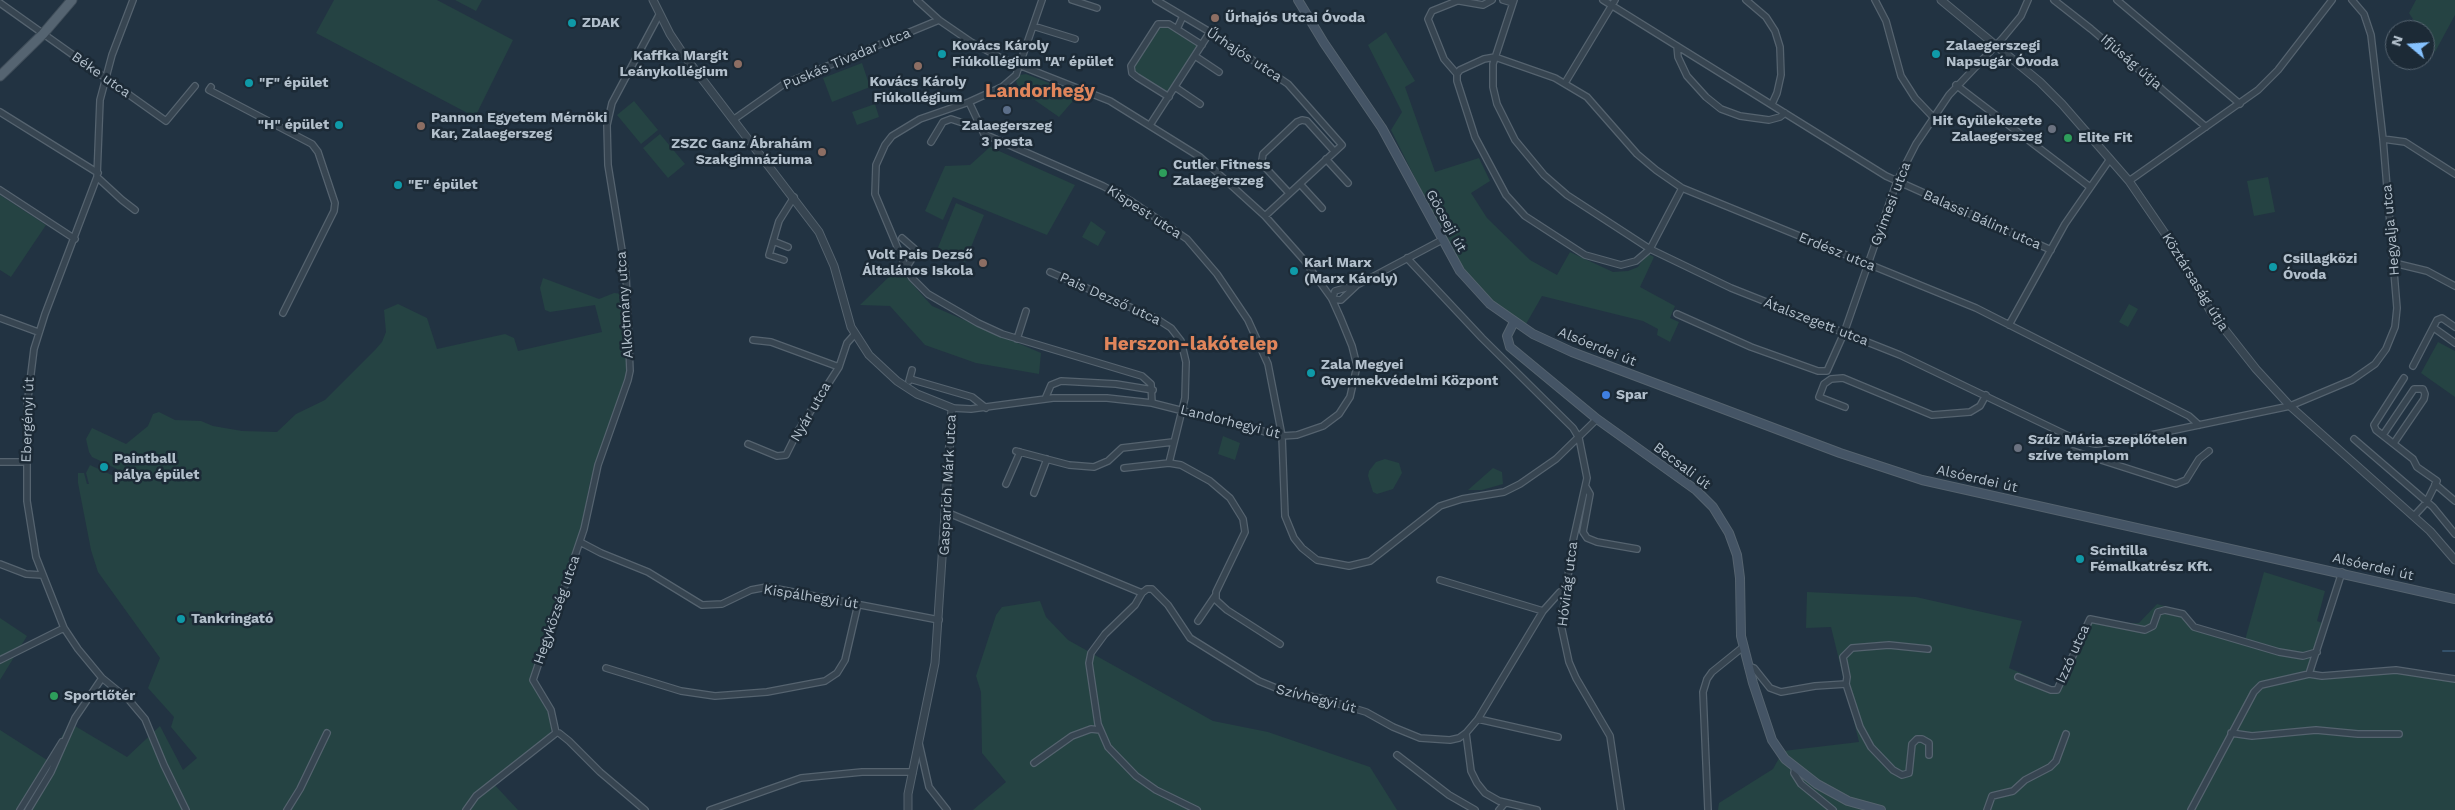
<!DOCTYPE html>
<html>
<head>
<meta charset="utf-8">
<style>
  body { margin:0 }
  #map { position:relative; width:2455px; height:810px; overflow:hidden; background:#223342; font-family:"Work Sans",sans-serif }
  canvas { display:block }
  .north { position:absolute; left:2385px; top:20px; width:50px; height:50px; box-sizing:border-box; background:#1c2a36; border:1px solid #586672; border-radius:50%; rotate:288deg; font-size:14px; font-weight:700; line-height:20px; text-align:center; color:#b3c0cc }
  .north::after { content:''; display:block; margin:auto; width:18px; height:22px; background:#85c2ff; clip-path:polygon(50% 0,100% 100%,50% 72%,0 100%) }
</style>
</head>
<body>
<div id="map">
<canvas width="2455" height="810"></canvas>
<div class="north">N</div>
</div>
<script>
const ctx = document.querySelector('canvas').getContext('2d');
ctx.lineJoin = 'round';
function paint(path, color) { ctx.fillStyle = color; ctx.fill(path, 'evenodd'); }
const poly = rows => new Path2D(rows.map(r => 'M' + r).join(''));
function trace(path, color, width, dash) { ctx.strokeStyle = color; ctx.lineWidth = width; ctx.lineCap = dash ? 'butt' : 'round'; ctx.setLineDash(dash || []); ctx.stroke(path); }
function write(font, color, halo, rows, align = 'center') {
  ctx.font = font + ' "Work Sans",sans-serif'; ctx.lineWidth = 5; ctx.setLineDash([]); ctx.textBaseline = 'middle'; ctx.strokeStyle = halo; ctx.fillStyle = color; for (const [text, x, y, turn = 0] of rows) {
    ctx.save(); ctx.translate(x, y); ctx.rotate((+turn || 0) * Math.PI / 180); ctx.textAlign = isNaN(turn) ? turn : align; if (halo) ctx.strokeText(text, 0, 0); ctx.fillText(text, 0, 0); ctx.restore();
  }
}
paint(poly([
  [334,0,437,0,513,40,475,117,316,33],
  [455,0,482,0,476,11],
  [2416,0,2455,0,2455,15,2435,52,2425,37,2425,30,2420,30,2409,13],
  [1164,23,1202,45,1169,97,1138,78,1131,66,1158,24],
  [1386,32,1415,81,1405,87,1435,172,1479,158,1490,181,1471,193,1487,218,1530,260,1557,275,1570,252,1613,272,1628,271,1638,267,1647,253,1654,257,1640,287,1675,306,1670,318,1679,322,1670,342,1657,335,1658,329,1643,321,1542,296,1526,324,1498,306,1478,286,1457,262,1391,130,1402,112,1368,45],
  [862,63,870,87,832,102,823,78],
  [1026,74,1052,84,1079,94,1059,117,1019,89,1016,81,1020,75],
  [634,101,658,130,641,144,617,115],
  [875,104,879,117,857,125,852,112],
  [660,134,685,164,668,178,643,148],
  [990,147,1075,185,1047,235,953,197,943,220,925,211,945,166,970,165],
  [2268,177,2275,212,2254,216,2247,181],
  [0,195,46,225,11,277,0,270],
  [956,203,984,215,965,262,937,250],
  [1091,221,1106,232,1098,246,1082,237],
  [898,268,932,306,1041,353,1039,374,976,363,925,345,890,306,860,305],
  [543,278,599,299,614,293,625,294,628,375,590,482,580,534,531,681,550,715,551,731,548,737,492,782,518,810,0,810,0,730,47,760,70,723,127,757,160,726,183,770,197,758,171,727,174,717,148,688,160,658,98,572,91,550,78,483,78,473,84,473,87,484,89,484,86,473,90,465,114,476,117,469,92,457,89,452,86,439,92,428,126,444,148,426,153,414,159,412,175,420,201,421,213,426,242,431,277,432,296,414,325,400,375,350,382,342,386,332,384,310,398,304,427,318,437,349,505,334,514,338,518,351,602,332,595,305,550,312,545,310,540,288],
  [2129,304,2138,309,2128,327,2119,322],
  [2438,342,2455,351,2455,397,2421,373],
  [1223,436,1240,443,1235,460,1218,454],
  [1385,459,1399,463,1402,473,1393,489,1377,494,1373,492,1368,476,1369,471,1376,462],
  [1493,468,1502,472,1503,484,1482,490,1468,490],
  [2264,572,2325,591,2317,621,2322,623,2313,656,2316,674,2428,673,2455,676,2455,810,1718,810,1719,803,1773,769,1783,751,1859,742,1831,627,1806,628,1807,592,1916,597,2022,621,2009,668,2054,687,2088,615,2121,624,2139,623,2157,604,2183,611,2193,624,2245,640],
  [1040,601,1046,617,1068,640,1213,721,1268,732,1370,767,1397,810,973,810,1006,782,982,753,981,692,976,676,996,615,1002,607],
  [0,618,27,636,0,680]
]), '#254343');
trace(poly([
  [2443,651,2455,651]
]), '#34516a', 2);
const minor = poly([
  [133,0,112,55,100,100,97,177,45,314,34,349,27,406,27,501,36,557,64,628,78,649,102,678,129,700,145,719,164,765,186,810],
  [917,0,939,20,971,42,1001,58,1110,101,1200,157,1265,216,1304,260,1332,299,1341,319,1352,346,1357,366,1350,397,1339,414,1323,426,1297,435,1282,436,1152,403,1107,398,1053,398,971,409,952,408],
  [1042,0,1016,75,1002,87,969,102,920,119,892,136,885,145,876,165,875,194,906,268,912,278,928,294,978,323,1002,334,1142,376,1151,384,1152,403],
  [1072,0,1097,8],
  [1156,0,1220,38,1288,84,1342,145,1265,216],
  [1454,0,1483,5,1492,0],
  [1503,0,1513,3],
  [1514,0,1493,64,1493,87,1497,104,1515,140,1544,175,1567,195,1650,249,1731,288,1900,355,2079,441,2096,444,2122,441,2290,406,2352,380,2375,364,2386,349,2395,327,2397,308,2383,139,2371,35,2364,14,2352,0],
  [1603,0,1886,176,2051,250],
  [1746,0,1766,17,1775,31,1780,47,1781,75,1777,93,1772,104],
  [1875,0,1886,21,1901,76,1915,98,1933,117],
  [2054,0,2091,29,2206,127],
  [2117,0,2240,104],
  [1457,1,1432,11,1428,19,1444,59,1457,74],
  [0,3,166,121,195,86],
  [1033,26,1075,39],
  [1177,29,1183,16],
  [1677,46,1678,57,1687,76,1706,97,1721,109,1740,116,1769,120,1780,117,1785,113],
  [1195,56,1219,72],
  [1565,83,1615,0],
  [1956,85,2090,187],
  [211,87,209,90,312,144,318,152,335,203,334,211,283,313],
  [1175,87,1200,104],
  [1169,97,1137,77,1132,73,1131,66,1158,24,1169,24,1202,45],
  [969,102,984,134,1103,186,1131,201,1187,239,1217,274,1248,320,1268,364,1282,436,1285,516,1294,538,1302,548,1317,560,1349,566,1370,561,1440,506,1462,499,1504,492,1520,484,1556,459,1597,419],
  [0,112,98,173],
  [733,120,784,84,939,20],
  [1150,125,1210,32],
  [2383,139,2405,142,2455,174],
  [931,142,943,122,951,119,966,124],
  [1326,159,1348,183],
  [97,177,122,200,135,210],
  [2129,181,2258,90,2278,70,2332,0],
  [1300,184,1322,208],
  [1682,188,1650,249,1636,261,1621,265,1585,255,1525,216,1506,195,1475,137,1457,81,1457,74,1460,70,1484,59,1495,57,1555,78,1587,97,1637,154,1656,170,1682,188,1976,308,2189,416,2199,425],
  [0,190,75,239],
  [1289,193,1263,165,1262,160,1263,154,1297,122,1302,120,1307,121,1334,151],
  [902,238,917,251,906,268],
  [773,241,788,247],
  [1407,258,1482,338,1573,428,1579,438,1587,478,1573,541,1561,625,1569,662,1576,678,1610,736,1621,810],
  [784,260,769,255,779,221,794,197],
  [2394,263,2427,271,2455,286],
  [1050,272,1157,319,1171,328,1181,341,1186,362,1185,398,1169,463],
  [1332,299,1335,291,1359,284,1442,240],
  [1332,299,1341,300,1357,285],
  [1677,314,1751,347,1818,371,1827,371,1844,333,1897,181,1916,144,1949,95,2002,39,2021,16,2028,0],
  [0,318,38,332],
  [2009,325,2065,224,2110,159],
  [2434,328,2455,343],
  [1017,339,1026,311],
  [753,340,771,342,839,367],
  [2413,366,2437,320,2442,318,2455,327],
  [2404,378,2374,425,2376,430,2413,459,2417,467,2437,481,2426,503,2414,516],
  [910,379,972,397,986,408],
  [909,381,912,370],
  [1045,399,1051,385,1061,381,1116,384,1153,390],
  [1845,407,1819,397,1824,384,1831,379,1843,378,1932,415,1970,412,1980,406,1986,395],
  [2383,435,2414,389,2423,389,2425,394,2424,399,2394,443],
  [2354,439,2433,507,2455,534],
  [748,444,777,456,786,455,798,431,839,367,847,343,855,334],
  [1016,451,1069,465,1094,467,1108,461,1122,448,1173,442],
  [2073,451,2176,484,2186,480,2199,459,2209,451],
  [0,462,27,462],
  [1124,468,1169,463,1181,465,1210,481,1230,498,1243,519,1245,532,1216,592,1216,600,1227,610,1280,644],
  [1006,484,1020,452],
  [2435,484,2455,501],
  [1586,487,1590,494,1583,532,1587,538,1597,542,1637,549],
  [1034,493,1047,459],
  [946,512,1142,593,1147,589,1152,589,1168,605,1190,638,1259,681,1281,690,1323,699,1366,712,1393,727,1420,738,1450,740,1459,738,1466,733,1478,719,1543,611,1560,592,1566,588],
  [580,542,601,553,648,572,702,605,722,604,751,590,767,587,939,620],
  [0,564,26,574,42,575],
  [1440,580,1543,611],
  [1142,593,1135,605,1105,634,1091,653,1089,663,1098,724,1108,747,1136,776,1156,790,1197,810],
  [1198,621,1215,596],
  [0,660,64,628],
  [1748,666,1754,668,1770,688,1781,692,1815,686,1846,684,1847,677,1843,657,1852,648,1889,645,1928,649],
  [606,668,681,691,715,696,767,692,825,681,837,673,845,660,858,604],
  [2309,674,2342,572],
  [2018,677,2051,690,2057,690,2090,619,2145,630,2153,626,2158,612,2165,610,2183,614,2194,627,2279,652,2303,656,2317,652],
  [1846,684,1860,727,1871,747,1893,770,1902,775,1909,773,1912,744,1917,739,1922,739,1929,743,1929,755],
  [1478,719,1558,737],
  [1466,733,1471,771,1477,783,1485,793,1499,801,1537,810],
  [2231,733,2252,736,2316,730,2358,734,2399,734],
  [919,743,929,787,947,810],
  [1397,755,1449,795,1475,810],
  [1034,763,1072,736,1091,729,1100,730],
  [1795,767,1794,773,1801,784,1833,810],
  [20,810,62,742],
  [28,810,51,772,75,718,102,678],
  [287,810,300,789,327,733],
  [466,810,476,796,556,733],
  [645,810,600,772,569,741,559,733,556,733,551,710,533,680,584,529,598,465,628,380,630,371,626,275,608,165,607,125,612,103,659,15],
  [710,810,801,778,862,772,913,772],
  [1499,810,1505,803],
  [1708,810,1703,692,1707,679,1712,672,1743,647],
  [1987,810,1992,796,2013,791,2025,780,2050,767,2056,761,2066,734],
  [2191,810,2254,692,2261,685,2309,674,2322,676,2396,670,2455,679]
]);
const tertiary = poly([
  [653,0,670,34,686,58,819,232,834,266,851,327,869,355,897,381,917,394,952,408,935,663,908,794,908,810],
  [1941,0,2040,82,2062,104,2129,181,2166,235,2211,312,2256,369,2290,406,2430,531,2455,560]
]);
const secondary = poly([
  [1298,0,1324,43,1382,128,1460,271,1490,304,1533,334,1572,352,1840,453,1922,480,2455,599],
  [1514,322,1507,336,1510,347,1597,419,1696,490,1713,507,1729,533,1737,555,1740,578,1741,636,1753,683,1772,740,1785,759,1817,784,1848,801,1881,810]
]);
const primary = poly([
  [0,76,43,34,72,0]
]);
trace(minor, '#55636f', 8);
trace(tertiary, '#55636f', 9);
trace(secondary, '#55636f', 10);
trace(primary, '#404e5a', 11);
trace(minor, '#374551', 5.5);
trace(tertiary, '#374551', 7);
trace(secondary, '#445465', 8);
trace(primary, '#556471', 9);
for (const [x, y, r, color] of [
  [1215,18,5,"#8d6e63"],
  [572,23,5,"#0f9aa8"],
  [942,54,5,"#0f9aa8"],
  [1936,54,5,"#0f9aa8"],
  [738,64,5,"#8d6e63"],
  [918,66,5,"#8d6e63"],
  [249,83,5,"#0f9aa8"],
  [1007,110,5,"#5c6f8a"],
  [339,125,5,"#0f9aa8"],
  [421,126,5,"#8d6e63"],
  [2052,129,5,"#6b7280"],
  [2068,138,5,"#2e9e5b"],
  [822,152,5,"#8d6e63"],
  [1163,173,5,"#2e9e5b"],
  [398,185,5,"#0f9aa8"],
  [983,263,5,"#8d6e63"],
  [2273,267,5,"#0f9aa8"],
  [1294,271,5,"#0f9aa8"],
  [1311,373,5,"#0f9aa8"],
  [1606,395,5,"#3f7fe0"],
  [2018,448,5,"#6b7280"],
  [104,467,5,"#0f9aa8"],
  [2080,559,5,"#0f9aa8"],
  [181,619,5,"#0f9aa8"],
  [54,696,5,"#2e9e5b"]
]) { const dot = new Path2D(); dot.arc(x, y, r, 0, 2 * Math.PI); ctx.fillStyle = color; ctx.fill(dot); trace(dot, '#1c2a36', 2); }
write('bold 14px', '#b3c0cc', '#1c2a36', [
  ["Űrhajós Utcai Óvoda",1225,18],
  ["ZDAK",582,23],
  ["Kovács Károly",952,46],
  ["Fiúkollégium \"A\" épület",952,62],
  ["Zalaegerszegi",1946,46],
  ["Napsugár Óvoda",1946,62],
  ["Kaffka Margit",728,56,"right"],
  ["Leánykollégium",728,72,"right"],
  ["Kovács Károly",918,82,"center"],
  ["Fiúkollégium",918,98,"center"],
  ["\"F\" épület",259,83],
  ["Pannon Egyetem Mérnöki",431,118],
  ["Kar, Zalaegerszeg",431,134],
  ["Hit Gyülekezete",2042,121,"right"],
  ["Zalaegerszeg",2042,137,"right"],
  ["\"H\" épület",329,125,"right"],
  ["Zalaegerszeg",1007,126,"center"],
  ["3 posta",1007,142,"center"],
  ["Elite Fit",2078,138],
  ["ZSZC Ganz Ábrahám",812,144,"right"],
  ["Szakgimnáziuma",812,160,"right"],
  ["Cutler Fitness",1173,165],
  ["Zalaegerszeg",1173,181],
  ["\"E\" épület",408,185],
  ["Volt Pais Dezső",973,255,"right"],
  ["Általános Iskola",973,271,"right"],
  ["Csillagközi",2283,259],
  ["Óvoda",2283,275],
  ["Karl Marx",1304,263],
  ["(Marx Károly)",1304,279],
  ["Zala Megyei",1321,365],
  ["Gyermekvédelmi Központ",1321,381],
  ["Spar",1616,395],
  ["Szűz Mária szeplőtelen",2028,440],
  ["szíve templom",2028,456],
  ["Paintball",114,459],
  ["pálya épület",114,475],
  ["Scintilla",2090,551],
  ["Fémalkatrész Kft.",2090,567],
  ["Tankringató",191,619],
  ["Sportlőtér",64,696]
], 'left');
write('14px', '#b3c0cc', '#1c2a36', [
  ["Űrhajós utca",1244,55,33],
  ["Puskás Tivadar utca",847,59,-23],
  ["Ifjúság útja",2131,62,41],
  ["Béke utca",101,75,35],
  ["Gyimesi utca",1891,204,-69],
  ["Kispest utca",1144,212,33],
  ["Balassi Bálint utca",1982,220,24],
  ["Göcseji út",1446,221,61],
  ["Hegyalja utca",2391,230,-95],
  ["Erdész utca",1837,252,22],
  ["Köztársaság útja",2195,282,58],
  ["Pais Dezső utca",1110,299,24],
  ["Alkotmány utca",625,305,-94],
  ["Átalszegett utca",1816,322,21],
  ["Alsóerdei út",1597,347,22],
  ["Nyár utca",811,412,-60],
  ["Ebergényi út",28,420,-88],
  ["Landorhegyi út",1230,422,14],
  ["Becsali út",1682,466,37],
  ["Alsóerdei út",1977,479,13],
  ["Gasparich Márk utca",948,485,-87],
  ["Alsóerdei út",2373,567,13],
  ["Hóvirág utca",1568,584,-83],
  ["Kispálhegyi út",811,597,9],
  ["Hegyközség utca",557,610,-71],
  ["Izzó utca",2073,654,-66],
  ["Szívhegyi út",1316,699,14]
]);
write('bold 19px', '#e0855b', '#1c2a36', [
  ["Landorhegy",1040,91],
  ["Herszon-lakótelep",1191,344]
]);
</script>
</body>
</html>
